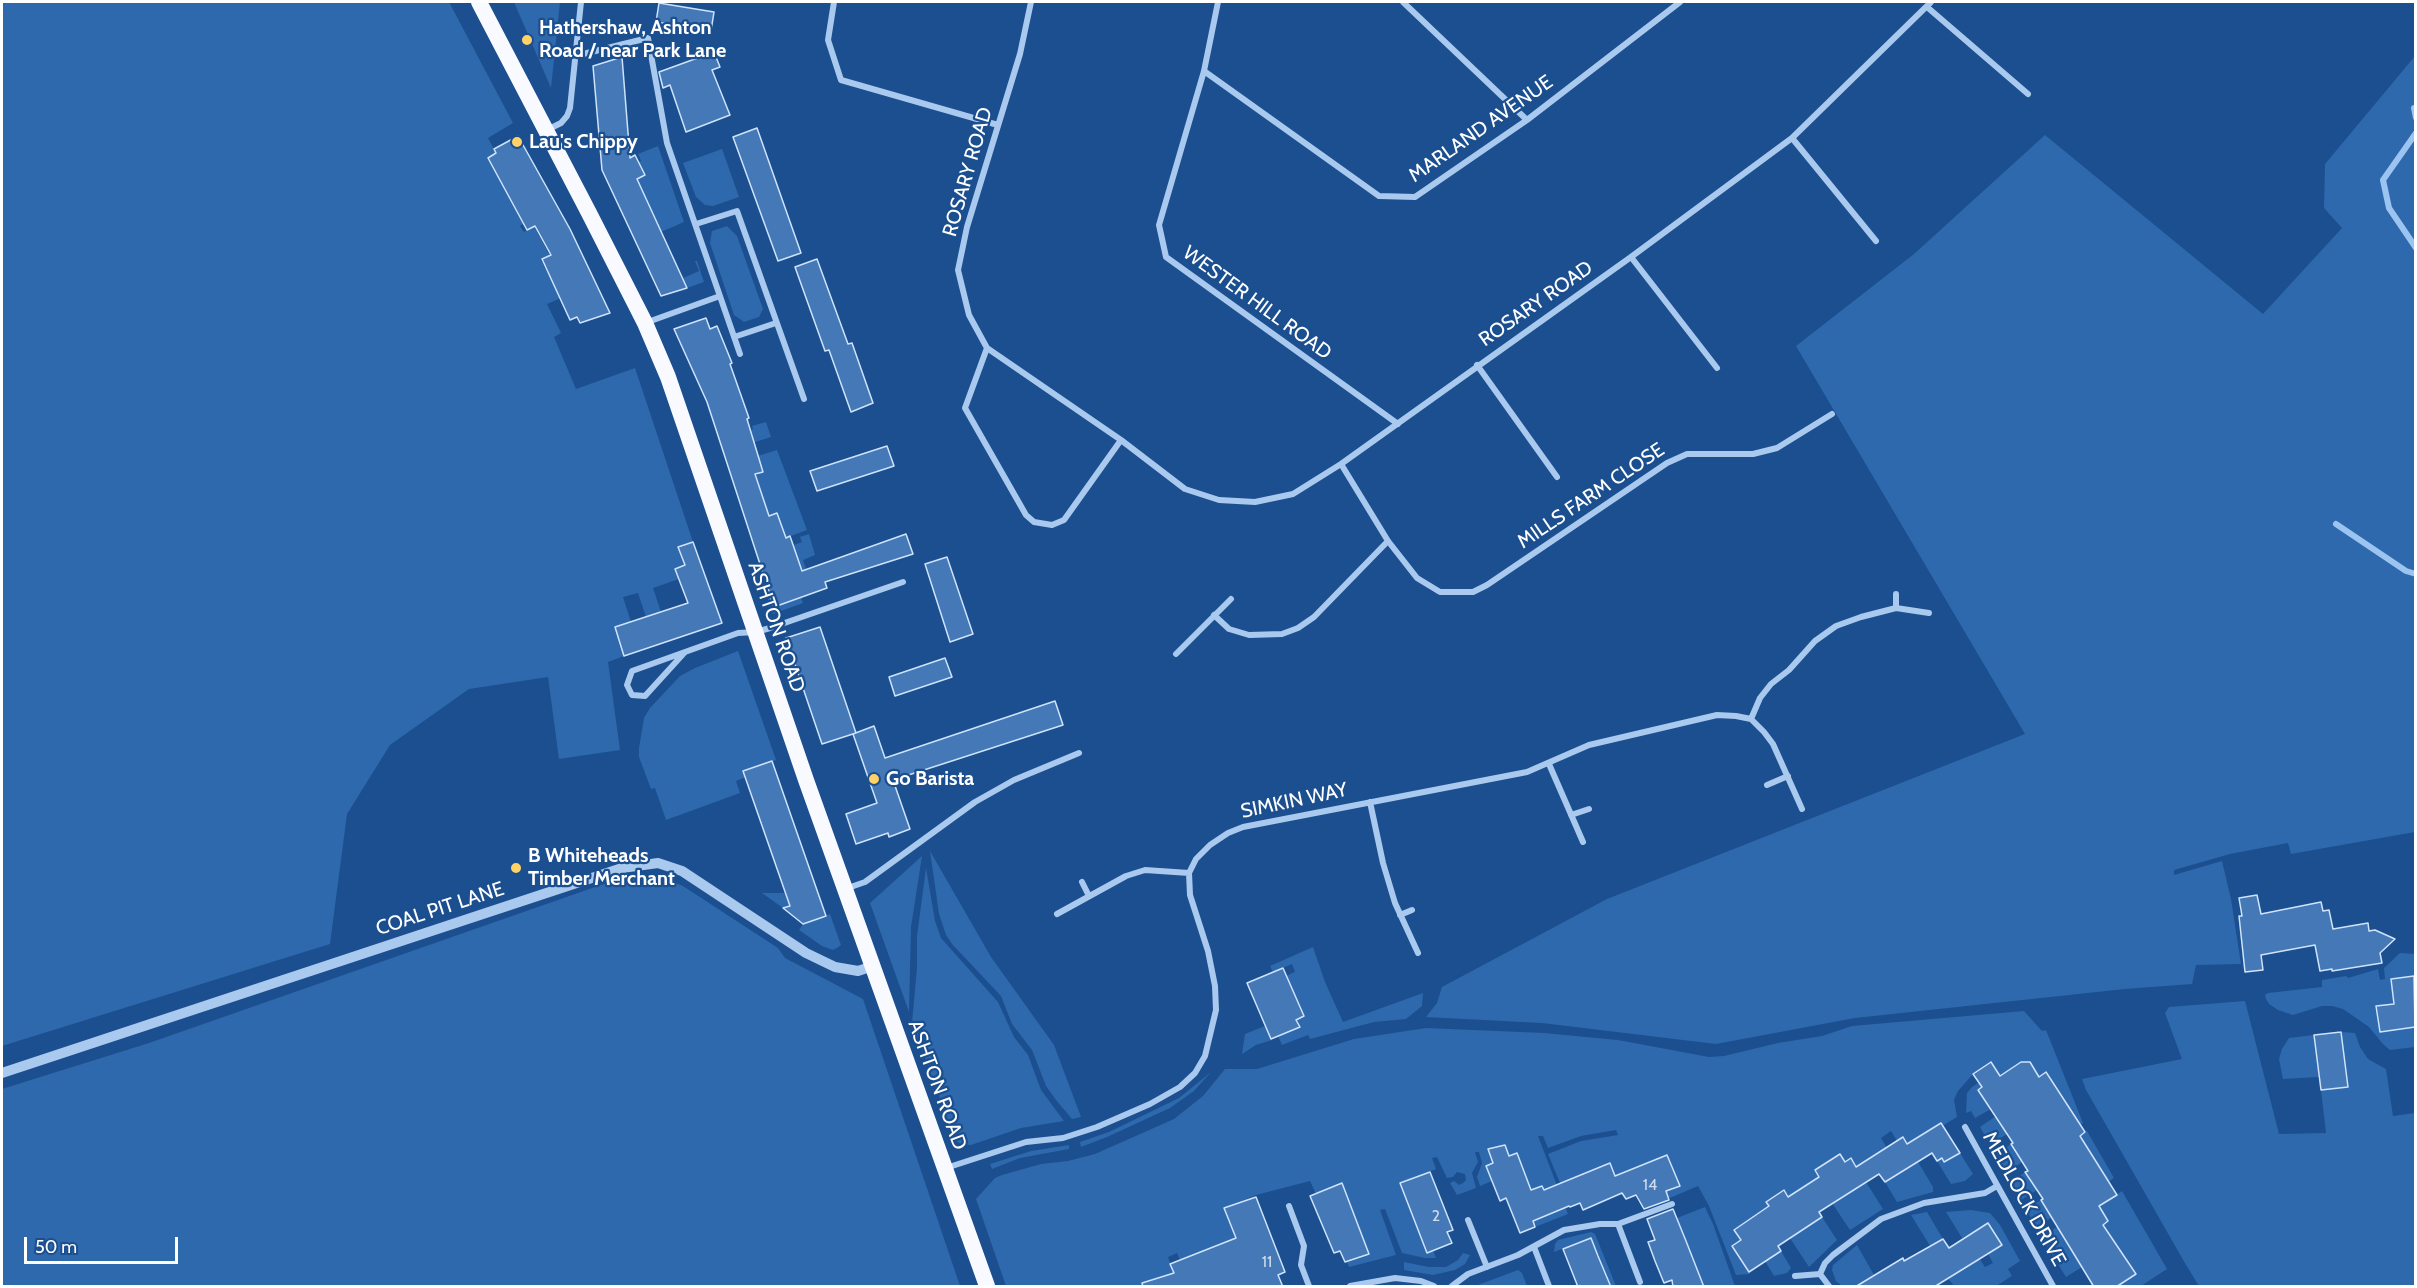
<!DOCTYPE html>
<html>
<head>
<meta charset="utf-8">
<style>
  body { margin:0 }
  #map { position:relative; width:2417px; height:1288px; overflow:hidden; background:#1b4f8f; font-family:Cabin,sans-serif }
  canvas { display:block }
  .frame { position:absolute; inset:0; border:3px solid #fff; pointer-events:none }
  .scale { position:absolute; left:24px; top:1237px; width:154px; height:27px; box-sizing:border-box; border:3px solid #fff; border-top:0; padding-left:8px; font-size:18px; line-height:21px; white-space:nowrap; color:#fff; -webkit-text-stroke:4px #1b4f8f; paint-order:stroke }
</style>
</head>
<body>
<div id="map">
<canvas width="2417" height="1288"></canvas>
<div class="frame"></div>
<div class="scale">50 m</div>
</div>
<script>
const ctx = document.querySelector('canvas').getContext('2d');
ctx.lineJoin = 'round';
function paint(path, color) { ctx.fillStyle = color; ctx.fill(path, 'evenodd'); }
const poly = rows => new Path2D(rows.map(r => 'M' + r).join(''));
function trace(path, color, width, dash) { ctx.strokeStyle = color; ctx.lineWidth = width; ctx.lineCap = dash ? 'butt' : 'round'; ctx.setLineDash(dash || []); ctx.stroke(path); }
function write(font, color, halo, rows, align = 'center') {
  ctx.font = font + ' Cabin,sans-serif'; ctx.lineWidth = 4.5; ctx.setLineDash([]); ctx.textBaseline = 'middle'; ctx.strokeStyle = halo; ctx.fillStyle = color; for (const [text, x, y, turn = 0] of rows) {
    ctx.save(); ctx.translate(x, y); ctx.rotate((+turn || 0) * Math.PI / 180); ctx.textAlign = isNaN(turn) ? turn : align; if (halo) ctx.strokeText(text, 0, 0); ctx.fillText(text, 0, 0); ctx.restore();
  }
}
paint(poly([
  [2,2,449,2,513,123,488,138,496,153,506,191,511,201,525,206,516,211,520,218,528,213,531,218,520,226,524,232,534,226,550,256,541,260,547,272,555,268,568,295,547,304,561,333,554,337,576,389,635,368,693,542,679,547,685,565,675,569,679,579,653,588,661,612,646,617,638,593,623,597,631,622,615,627,624,656,608,662,620,750,559,759,548,677,469,689,390,745,347,814,330,944,2,1046],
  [514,2,560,2,551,88],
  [2415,56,2415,832,2291,854,2288,843,2230,854,2174,870,2174,875,2222,861,2231,899,2241,964,2196,965,2192,984,2125,989,1855,1018,1716,1044,1542,1023,1426,1017,1437,1003,1442,987,1607,899,2025,734,1796,346,1914,254,2045,135,2263,314,2342,228,2324,208,2325,164],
  [658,146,684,222,661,232,630,166,641,161,638,154],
  [722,149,739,197,713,206,705,205,696,197,683,163],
  [727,226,737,236,763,309,759,317,744,322,734,315,710,243,712,231],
  [695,261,697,261,704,282,687,288,683,278,699,271],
  [766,422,771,437,746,445,744,439,753,436,751,430,753,429,752,426],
  [777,450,807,530,777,541,780,521,777,514,769,516,756,475,763,471,760,464,751,458],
  [809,534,815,555,803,560,808,575,791,581,780,550,802,542,800,537],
  [769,589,801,597,803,603,773,614,765,591],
  [738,651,776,760,744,771,746,777,736,781,740,793,666,820,655,788,651,789,639,757,639,748,644,718,650,708,680,676,695,668],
  [930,851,991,957,1054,1045,1081,1117,1072,1119,1056,1100,1046,1086,1032,1050,1012,1024,1001,996,952,944,946,935,939,914],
  [922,856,911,927,909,1012,870,903],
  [926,868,935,921,941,938,998,1002,1014,1037,1028,1055,1041,1090,1064,1121,1021,1128,971,1145,961,1144,956,1141,912,1023,917,968,917,936],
  [637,874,658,876,683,886,778,948,785,958,863,999,960,1286,2,1286,2,1089,149,1043,615,880],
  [762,893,785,893,790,906,783,908],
  [830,914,841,945,837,948,833,950,822,946,799,930,803,924],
  [1313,947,1325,982,1343,1022,1423,993,1422,1006,1406,1019,1374,1022,1310,1039,1308,1035,1282,1045,1278,1036,1299,1027,1296,1020,1304,1014,1300,1011,1291,987,1279,979,1295,972,1292,964,1273,972,1270,966],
  [2400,953,2415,954,2415,988,2413,976,2391,979,2394,1004,2376,1007,2380,1031,2415,1027,2415,1047,2390,1050,2383,1044,2369,1027,2343,1009,2332,1006,2322,1006,2293,1015,2278,1010,2269,1004,2266,999,2265,995,2268,993,2322,987,2322,980,2346,976,2348,978,2378,969,2380,980,2385,979,2384,968],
  [2245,1001,2279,1134,2326,1133,2321,1090,2347,1087,2341,1032,2355,1033,2360,1047,2368,1059,2386,1069,2393,1116,2415,1113,2415,1286,2199,1286,2186,1265,2086,1090,2082,1079,2182,1059,2165,1013,2169,1007],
  [2024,1011,2042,1031,2046,1030,2083,1123,2062,1137,2037,1088,2051,1078,2047,1072,2032,1081,2018,1064,1978,1090,1991,1109,1975,1118,1971,1111,1966,1113,1967,1093,1972,1087,1996,1071,1990,1062,1973,1074,1958,1091,1954,1100,1957,1117,1942,1126,1940,1123,1914,1140,1911,1151,1903,1138,1897,1141,1891,1131,1881,1138,1887,1148,1859,1171,1851,1159,1845,1162,1840,1154,1815,1170,1820,1178,1788,1197,1784,1191,1767,1201,1778,1221,1764,1210,1734,1230,1741,1240,1732,1246,1750,1274,1736,1275,1709,1206,1698,1186,1665,1200,1659,1187,1680,1186,1667,1155,1615,1176,1610,1163,1560,1183,1548,1154,1581,1141,1618,1135,1616,1130,1581,1136,1548,1148,1543,1136,1538,1136,1568,1214,1535,1227,1533,1221,1546,1193,1542,1186,1531,1190,1517,1153,1509,1156,1505,1145,1488,1149,1493,1163,1487,1166,1497,1179,1480,1186,1477,1177,1482,1163,1479,1152,1475,1152,1478,1162,1472,1173,1476,1188,1457,1195,1450,1183,1454,1181,1459,1185,1463,1183,1466,1180,1465,1174,1457,1172,1453,1177,1447,1178,1437,1157,1432,1158,1436,1169,1400,1184,1427,1252,1433,1250,1436,1258,1425,1258,1402,1253,1385,1209,1380,1210,1396,1255,1349,1267,1347,1262,1368,1253,1342,1183,1316,1194,1310,1181,1256,1195,1225,1208,1254,1286,1210,1255,1207,1249,1188,1257,1195,1277,1190,1286,1177,1253,1168,1257,1175,1276,1145,1286,1006,1286,976,1199,995,1178,1002,1175,1041,1164,1068,1161,1095,1154,1174,1119,1203,1096,1225,1069,1257,1069,1354,1039,1426,1028,1544,1033,1618,1040,1709,1057,1724,1056,1778,1043,1822,1036,1852,1026],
  [1265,1026,1272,1040,1256,1045,1242,1054,1245,1034],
  [2314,1035,2319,1077,2283,1079,2279,1059,2282,1049,2289,1038],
  [1211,1072,1194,1091,1170,1108,1107,1137,1081,1147,1080,1142,1109,1132,1179,1098],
  [1996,1116,2007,1134,1990,1145,1980,1127],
  [2087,1131,2114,1178,2091,1193,2097,1163,2092,1155,2067,1144],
  [2011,1144,2022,1162,2006,1173,1996,1154],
  [1069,1145,1069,1149,1020,1158,992,1169,990,1164,1031,1151],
  [1960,1153,1973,1174,1965,1181,1951,1184,1937,1161,1942,1158,1945,1162],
  [1918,1162,1933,1187,1933,1192,1897,1202,1885,1182],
  [2025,1172,2037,1190,2021,1200,2011,1182],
  [1866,1182,1883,1209,1850,1230,1832,1203],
  [2122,1191,2167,1269,2141,1286,2117,1286,2136,1274,2123,1255,2093,1274,2116,1245,2104,1227,2074,1246,2082,1267,2066,1277,2041,1237,2057,1227,2070,1246,2108,1222,2096,1202,2113,1197],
  [2041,1200,2052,1217,2036,1228,2026,1209],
  [1705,1207,1713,1224,1735,1286,1704,1286,1677,1218],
  [1971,1210,1990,1213,2000,1225,2020,1261,2008,1269,2012,1276,1996,1286,1954,1286,1948,1278,1979,1258,1985,1267,1993,1263,1988,1254,2001,1245,1988,1224,1962,1238,1946,1212],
  [1927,1212,1943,1239,1930,1246,1911,1215],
  [1822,1217,1837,1240,1809,1267,1790,1238],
  [1591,1232,1595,1234,1616,1286,1611,1286,1591,1238,1554,1252,1555,1244,1558,1240],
  [1857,1245,1874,1275,1855,1286,1842,1286,1836,1281,1832,1270,1833,1265],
  [1781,1251,1791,1268,1787,1273,1774,1276,1765,1261],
  [1463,1253,1470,1255,1465,1264,1455,1270,1433,1275,1404,1270,1404,1262,1429,1267,1446,1267,1458,1260],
  [1518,1270,1522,1273,1527,1286,1475,1286]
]), '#2e69ad');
trace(poly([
  [2414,108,2416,118],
  [2416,133,2383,180,2389,208,2416,248],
  [2336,524,2406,571,2416,574]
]), '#9cc4f0', 6);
const building = poly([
  [659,3,714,12,711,31,656,22,659,3],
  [714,52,720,67,712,70,730,115,686,132,670,85,663,88,659,72,714,52],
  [622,57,630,158,635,155,645,175,637,179,687,288,661,296,602,170,593,66,622,57],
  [757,128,801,253,778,261,733,137,757,128],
  [518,136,570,229,610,313,580,323,577,317,570,320,542,259,551,255,535,226,527,230,488,158,496,153,494,149,518,136],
  [817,259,848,344,852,343,873,403,851,412,829,350,825,351,795,267,817,259],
  [706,318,710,329,717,326,732,363,730,364,749,418,747,419,763,472,755,474,769,516,777,513,786,538,790,536,802,571,906,534,913,554,825,582,827,588,774,607,707,402,674,329,706,318],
  [887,446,894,466,817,491,810,471,887,446],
  [693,542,722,623,624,656,615,627,688,603,675,569,685,565,678,547,693,542],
  [947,557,973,634,950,642,925,564,947,557],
  [820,627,856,733,822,744,786,638,820,627],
  [945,658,952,677,895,696,889,677,945,658],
  [1055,701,1063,725,893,780,910,829,889,837,888,833,856,844,846,814,877,803,853,734,874,726,885,758,1055,701],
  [772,761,826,916,803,924,783,908,790,906,743,771,772,761],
  [2257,895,2261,914,2321,902,2323,911,2329,910,2333,929,2368,923,2369,931,2375,930,2395,939,2380,953,2382,963,2332,971,2332,969,2320,971,2315,945,2261,955,2263,970,2245,972,2239,916,2242,916,2239,898,2257,895],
  [1283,968,1304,1016,1296,1020,1300,1027,1271,1039,1247,983,1283,968],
  [2414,976,2415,1027,2380,1032,2376,1006,2394,1004,2391,979,2414,976],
  [2341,1032,2348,1087,2321,1090,2314,1035,2341,1032],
  [1991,1062,2000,1076,2021,1062,2030,1062,2039,1077,2046,1072,2085,1132,2080,1136,2117,1195,2099,1206,2108,1221,2103,1225,2136,1274,2116,1287,2094,1287,2041,1200,2043,1199,2025,1172,2028,1171,2011,1144,2013,1143,1978,1090,1982,1087,1973,1074,1991,1062],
  [1941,1123,1960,1153,1944,1162,1942,1158,1937,1161,1932,1153,1885,1182,1879,1174,1819,1212,1822,1217,1778,1246,1781,1251,1749,1272,1732,1246,1741,1240,1734,1230,1769,1206,1766,1202,1784,1190,1788,1197,1819,1177,1815,1170,1840,1154,1845,1162,1851,1158,1856,1167,1903,1137,1907,1144,1941,1123],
  [1505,1145,1509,1156,1517,1153,1531,1190,1542,1186,1544,1190,1610,1163,1615,1176,1667,1155,1680,1186,1666,1191,1669,1200,1644,1209,1636,1195,1626,1199,1622,1193,1583,1210,1580,1203,1570,1207,1569,1206,1533,1221,1535,1227,1520,1233,1506,1198,1500,1201,1486,1166,1493,1163,1488,1149,1505,1145],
  [1430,1172,1453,1230,1447,1232,1452,1243,1427,1253,1400,1183,1430,1172],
  [1342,1183,1369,1254,1345,1262,1340,1251,1334,1253,1310,1196,1342,1183],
  [1256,1197,1285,1272,1278,1275,1283,1287,1143,1287,1142,1283,1174,1273,1170,1264,1236,1238,1224,1208,1256,1197],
  [1673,1209,1686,1241,1704,1287,1673,1287,1672,1280,1664,1283,1655,1261,1648,1242,1655,1240,1647,1219,1673,1209],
  [1988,1223,2002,1245,1934,1287,1855,1287,1903,1258,1904,1261,1943,1239,1949,1248,1988,1223],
  [1591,1238,1598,1256,1611,1287,1578,1287,1563,1249,1591,1238]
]);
paint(building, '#4478b7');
trace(building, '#cfe3fa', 1.5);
trace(poly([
  [834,2,828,40,841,80,998,125],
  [1031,2,1020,54,967,227,958,270,969,315,987,348,1121,440,1185,489,1219,500,1255,502,1293,494,1341,464,1631,257,1792,138,1931,2],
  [1218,2,1204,71,1159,225,1166,257,1398,424],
  [1403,2,1527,120],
  [1927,7,2028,94],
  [575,56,648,38,667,143,740,354],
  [1204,71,1379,196,1415,197,1527,120,1680,2],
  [547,130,561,123,567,116,570,108,581,2],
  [1792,138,1876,241],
  [696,224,737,211,804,399],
  [1631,257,1717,368],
  [645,323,720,296],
  [734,337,776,323],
  [987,348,965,408,1026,515,1034,522,1052,525,1064,520,1121,440],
  [1477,365,1557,477],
  [1341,464,1388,541,1417,578,1440,592,1473,592,1487,585,1667,463,1687,454,1753,454,1777,448,1832,414],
  [1896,594,1896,608],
  [1214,615,1229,629,1249,635,1282,634,1298,628,1314,617,1388,541],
  [685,652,632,671,627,685,632,695,645,696,685,652,738,633,756,632,770,628,903,582],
  [1176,654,1231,599],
  [1751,719,1760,698,1771,684,1789,670,1815,641,1836,626,1861,617,1896,608,1929,613],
  [1549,764,1583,842],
  [1767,785,1788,776],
  [1370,802,1383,863,1395,903,1418,953],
  [1571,815,1589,809],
  [1082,882,1089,896],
  [845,889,865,882,975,802,1014,780,1079,753],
  [1057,914,1126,876,1145,870,1189,873],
  [1400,915,1412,910],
  [1965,1127,2053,1286],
  [946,1168,1026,1142,1063,1138,1097,1127,1150,1104,1180,1087,1195,1073,1205,1056,1216,1010,1215,986,1208,951,1190,895,1189,873,1196,859,1210,845,1228,833,1243,827,1527,772,1589,745,1717,715,1736,716,1751,719,1764,732,1773,744,1802,809],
  [1289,1206,1304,1246,1301,1265,1309,1286],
  [1468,1220,1487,1267],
  [1618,1224,1640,1282],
  [1534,1247,1549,1286],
  [1820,1274,1825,1263,1833,1255,1881,1219,1924,1203,1985,1193,1997,1186],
  [1820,1274,1829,1286],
  [1795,1276,1820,1274],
  [1350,1286,1395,1278,1421,1281,1434,1286],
  [1452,1286,1468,1274,1518,1255,1564,1230,1600,1224,1618,1224,1672,1204]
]), '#a9c9ee', 6);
trace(poly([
  [2,1073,622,868,658,863,682,871,806,953,835,967,858,971,873,966]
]), '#a9c9ee', 10);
trace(poly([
  [479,2,589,213,645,323,668,377,806,780,987,1286]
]), '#f8faff', 16);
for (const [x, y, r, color] of [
  [527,40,6,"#ffd166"],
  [517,142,6,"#ffd166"],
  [874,779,6,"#ffd166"],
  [516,868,6,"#ffd166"]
]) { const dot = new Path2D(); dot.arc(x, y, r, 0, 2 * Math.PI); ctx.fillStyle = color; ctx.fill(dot); trace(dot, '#1b4f8f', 2); }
write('16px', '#d0dded', null, [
  ["14",1650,1185],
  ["2",1436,1216],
  ["11",1267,1262]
]);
write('bold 20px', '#fff', '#1b4f8f', [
  ["Hathershaw, Ashton",539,28],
  ["Road / near Park Lane",539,51],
  ["Lau's Chippy",529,142],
  ["Go Barista",886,779],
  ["B Whiteheads",528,856],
  ["Timber Merchant",528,879]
], 'left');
write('20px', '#fff', '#1b4f8f', [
  ["MARLAND AVENUE",1481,129,-35],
  ["ROSARY ROAD",968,172,-74],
  ["WESTER HILL ROAD",1257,303,36],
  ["ROSARY ROAD",1536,304,-35],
  ["MILLS FARM CLOSE",1591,496,-34],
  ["ASHTON ROAD",776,627,71],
  ["SIMKIN WAY",1294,801,-12],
  ["COAL PIT LANE",440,909,-18],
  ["ASHTON ROAD",937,1085,70],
  ["MEDLOCK DRIVE",2024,1199,61]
]);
</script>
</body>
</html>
